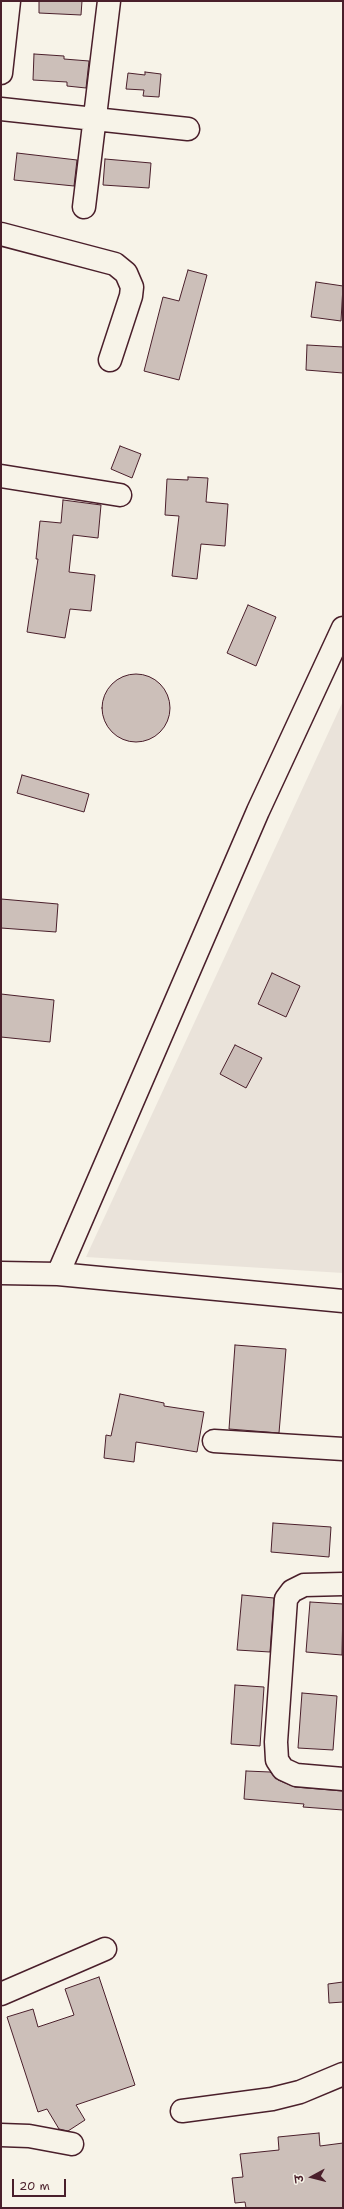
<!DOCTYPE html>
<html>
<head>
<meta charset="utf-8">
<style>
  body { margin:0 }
  #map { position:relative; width:344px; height:2209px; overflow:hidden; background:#f7f3e8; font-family:"Shantell Sans","Playpen Sans Deva",sans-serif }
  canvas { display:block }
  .frame { position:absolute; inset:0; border:2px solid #4a1f2b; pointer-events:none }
  .north { position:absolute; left:292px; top:2157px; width:40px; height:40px; -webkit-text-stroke:3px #f7f3e8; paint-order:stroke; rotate:263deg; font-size:11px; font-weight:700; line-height:16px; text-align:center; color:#4a1f2b }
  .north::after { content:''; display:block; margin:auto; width:14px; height:18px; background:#4a1f2b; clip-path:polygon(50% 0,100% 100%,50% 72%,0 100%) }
  .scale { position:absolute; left:12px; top:2179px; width:54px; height:18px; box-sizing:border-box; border:2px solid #4a1f2b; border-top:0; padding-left:5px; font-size:12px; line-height:14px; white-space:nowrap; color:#4a1f2b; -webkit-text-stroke:3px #f7f3e8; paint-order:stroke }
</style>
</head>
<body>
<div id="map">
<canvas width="344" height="2209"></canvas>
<div class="frame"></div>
<div class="north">उ</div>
<div class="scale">20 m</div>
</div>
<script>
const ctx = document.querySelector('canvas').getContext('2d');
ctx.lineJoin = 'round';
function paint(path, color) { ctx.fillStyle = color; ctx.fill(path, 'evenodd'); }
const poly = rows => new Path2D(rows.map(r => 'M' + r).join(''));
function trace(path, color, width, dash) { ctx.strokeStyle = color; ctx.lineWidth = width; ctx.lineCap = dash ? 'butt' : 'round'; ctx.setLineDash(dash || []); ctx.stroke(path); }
paint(poly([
  [343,701,343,1273,86,1257]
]), '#eae3da');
const building = poly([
  [39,1,82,1,81,15,39,13,39,1],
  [34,54,64,56,64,59,89,61,86,88,67,86,67,82,33,80,34,54],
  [145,72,161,74,159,97,143,96,144,90,126,89,128,73,145,75,145,72],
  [17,153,77,160,74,186,14,180,17,153],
  [105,159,151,163,149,188,103,185,105,159],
  [188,270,207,275,179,380,144,371,163,297,179,301,188,270],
  [316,282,343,286,341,321,311,317,316,282],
  [307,345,343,347,343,373,306,370,307,345],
  [120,446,141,454,132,478,111,469,120,446],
  [188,477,208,478,206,502,228,504,225,546,201,544,197,579,172,576,179,516,165,515,167,479,188,480,188,477],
  [63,500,101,505,98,538,73,535,69,572,95,575,91,611,70,609,65,638,27,632,38,559,36,559,40,521,61,523,63,500],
  [248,605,276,617,256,666,227,653,248,605],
  '102 708a34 34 0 1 1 68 0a34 34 0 1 1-68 0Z',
  [22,775,89,794,84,812,17,793,22,775],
  [1,899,58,904,56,932,1,928,1,899],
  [272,973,300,986,286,1017,258,1004,272,973],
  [1,994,54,1000,50,1042,1,1037,1,994],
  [235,1045,262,1058,246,1088,220,1074,235,1045],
  [235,1345,286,1349,279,1433,229,1429,235,1345],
  [120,1394,164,1403,164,1406,204,1412,197,1452,136,1442,134,1462,104,1458,106,1435,111,1436,120,1394],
  [273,1523,331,1527,329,1557,271,1552,273,1523],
  [242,1595,274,1598,270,1652,237,1650,242,1595],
  [310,1602,343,1604,342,1655,306,1652,310,1602],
  [235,1685,264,1687,260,1746,231,1744,235,1685],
  [302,1693,337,1696,333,1750,298,1748,302,1693],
  [246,1771,270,1772,278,1780,295,1787,343,1791,343,1810,303,1807,304,1804,244,1799,246,1771],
  [99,1977,135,2085,76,2105,85,2120,68,2131,59,2129,47,2109,38,2112,7,2017,33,2009,38,2027,74,2015,65,1989,99,1977],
  [343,1982,343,2002,329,2003,328,1984,343,1982],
  [319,2133,320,2146,343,2143,343,2208,246,2208,245,2202,235,2203,232,2178,243,2177,240,2154,279,2150,278,2137,319,2133]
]);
paint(building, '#ccbfb9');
trace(building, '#4a1f2b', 1);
const minor = poly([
  [1,73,9,1],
  [1,109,188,129],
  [84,207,109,1],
  [1,234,115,264,126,273,132,287,131,296,110,360],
  [1,476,120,495],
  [1,1273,58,1274,343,1301],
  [58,1274,258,811,343,628],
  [214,1441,343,1449],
  [343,1584,304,1585,292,1591,286,1599,276,1742,277,1760,283,1769,296,1775,343,1779],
  [1,1994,105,1949],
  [182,2111,272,2099,300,2092,343,2074],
  [1,2135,29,2136,72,2144]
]);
trace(minor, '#4a1f2b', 25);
trace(minor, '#f7f3e8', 22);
</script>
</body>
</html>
